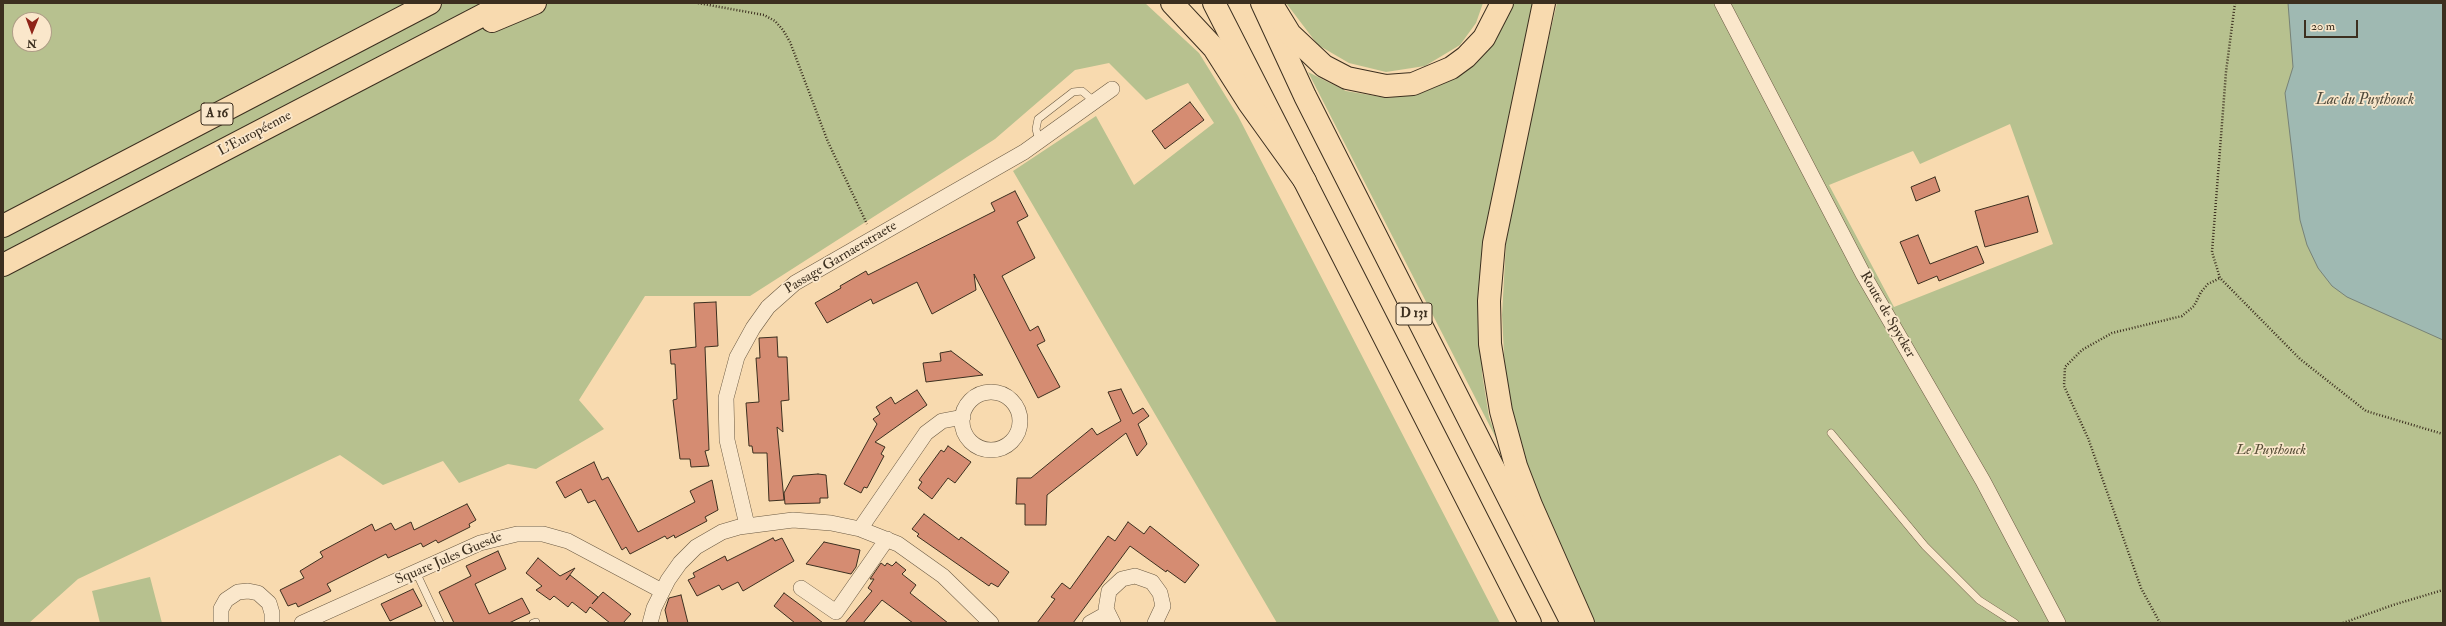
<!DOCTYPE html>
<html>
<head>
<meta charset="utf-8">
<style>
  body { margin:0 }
  #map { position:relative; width:2446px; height:626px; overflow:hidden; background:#f8daaf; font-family:"IM FELL Double Pica",serif }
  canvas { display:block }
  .frame { position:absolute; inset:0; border:4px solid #3c2f1f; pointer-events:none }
  .north { position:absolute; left:12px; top:12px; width:40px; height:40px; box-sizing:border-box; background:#fae7cb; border:1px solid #ae9d86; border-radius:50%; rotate:181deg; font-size:11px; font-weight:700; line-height:16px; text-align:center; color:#3c2f1f }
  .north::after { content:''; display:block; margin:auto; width:14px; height:18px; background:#8f2418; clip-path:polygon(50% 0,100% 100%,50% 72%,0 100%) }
  .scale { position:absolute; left:2304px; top:20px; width:54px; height:18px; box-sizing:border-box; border:2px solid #3c2f1f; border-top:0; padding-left:5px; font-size:12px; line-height:14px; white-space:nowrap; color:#3c2f1f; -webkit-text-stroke:3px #fae7cb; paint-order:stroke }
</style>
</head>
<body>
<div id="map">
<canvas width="2446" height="626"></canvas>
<div class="frame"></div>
<div class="north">N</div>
<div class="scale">20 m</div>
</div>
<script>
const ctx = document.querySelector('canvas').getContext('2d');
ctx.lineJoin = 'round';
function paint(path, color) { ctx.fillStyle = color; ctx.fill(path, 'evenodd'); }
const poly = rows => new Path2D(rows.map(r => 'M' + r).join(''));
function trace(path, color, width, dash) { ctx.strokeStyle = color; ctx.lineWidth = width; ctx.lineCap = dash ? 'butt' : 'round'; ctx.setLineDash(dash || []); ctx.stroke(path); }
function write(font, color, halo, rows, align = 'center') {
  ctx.font = font + ' "IM FELL Double Pica",serif'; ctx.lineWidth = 3.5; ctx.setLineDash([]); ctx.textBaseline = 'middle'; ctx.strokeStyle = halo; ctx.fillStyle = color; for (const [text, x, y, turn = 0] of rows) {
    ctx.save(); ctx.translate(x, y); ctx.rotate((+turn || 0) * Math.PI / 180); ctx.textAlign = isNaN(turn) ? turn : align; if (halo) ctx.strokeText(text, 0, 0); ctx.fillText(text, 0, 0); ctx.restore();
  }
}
paint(poly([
  [3,3,1145,3,1199,53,1238,116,1500,623,1277,623,1013,171,1096,116,1134,185,1214,123,1188,83,1146,100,1109,63,1075,70,995,139,750,296,645,296,579,400,604,429,536,469,508,464,459,483,443,461,383,485,340,455,78,579,29,623,3,623],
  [20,20,44,20,44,44,20,44],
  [1286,3,1483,3,1476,23,1460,45,1425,66,1386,72,1349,63,1318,45],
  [1510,3,1536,3,1480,295,1482,373,1489,417,1498,442,1308,72,1346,91,1387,98,1424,92,1452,79],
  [1557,3,2443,3,2443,623,1593,623,1536,503,1506,393,1502,315,1506,243,1524,144],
  [2010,124,2053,244,1894,307,1829,185,1913,151,1920,164],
  [150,577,162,623,100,623,92,591]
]), '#b7c18f');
const water = poly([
  [2288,3,2443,3,2443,340,2347,297,2332,286,2318,268,2307,245,2300,220,2285,93,2293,67,2288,3]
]);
paint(water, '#9fb9b2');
trace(water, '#778277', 1);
const building = poly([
  [1190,102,1204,120,1165,149,1152,131,1190,102],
  [1935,177,1940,191,1916,201,1911,187,1935,177],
  [1015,191,1028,216,1017,222,1035,258,1002,276,1030,331,1038,326,1045,341,1037,345,1060,387,1038,398,974,274,976,290,932,314,917,282,873,304,871,299,827,323,815,303,841,288,840,286,866,271,868,275,995,211,991,203,1015,191],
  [2028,196,2038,232,1985,247,1975,211,2028,196],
  [1918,235,1930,264,1977,246,1984,263,1939,281,1937,276,1918,284,1900,242,1918,235],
  [716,302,718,346,705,347,709,450,705,451,709,466,691,467,690,459,680,459,673,400,677,399,675,364,671,364,670,350,696,347,694,303,716,302],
  [777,337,778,357,787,357,789,400,781,401,783,432,777,427,784,500,769,501,767,453,753,453,752,446,749,446,746,403,759,402,756,358,760,358,759,338,777,337],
  [951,351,983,375,926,382,923,363,941,361,940,353,951,351],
  [1121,389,1133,414,1143,408,1149,416,1138,424,1147,444,1137,456,1126,433,1047,495,1046,525,1025,525,1025,504,1016,504,1017,478,1031,478,1092,428,1097,435,1121,421,1108,392,1121,389],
  [917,390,927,405,875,442,885,447,881,454,884,456,867,488,864,487,861,493,844,484,877,424,873,419,880,414,876,407,891,397,895,404,917,390],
  [948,446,971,462,955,483,948,478,932,499,918,488,922,482,919,480,941,450,944,452,948,446],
  [594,462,602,480,608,477,638,532,695,502,690,491,712,480,718,510,705,517,707,521,675,538,674,535,667,539,665,536,630,554,626,547,622,550,595,500,588,503,581,489,565,498,556,482,594,462],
  [818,474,826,475,828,498,820,498,820,503,785,504,784,493,793,476,818,474],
  [467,504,476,520,469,524,470,527,438,543,436,540,423,547,421,543,388,558,386,554,327,584,331,591,298,607,296,603,288,606,280,590,304,578,300,571,323,557,320,552,372,524,375,531,391,523,395,530,411,522,414,530,467,504],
  [924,514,959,540,961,537,1009,572,998,587,991,583,989,586,917,536,919,534,912,529,924,514],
  [1128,522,1144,534,1150,526,1199,565,1185,583,1167,570,1166,572,1130,546,1073,623,1037,623,1055,599,1051,597,1062,583,1070,589,1108,536,1115,541,1128,522],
  [773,538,775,541,782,538,794,561,743,591,738,582,722,590,719,585,697,596,688,580,695,577,693,573,725,556,727,561,773,538],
  [824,542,860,550,856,567,851,574,806,564,824,542],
  [498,551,506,569,475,584,489,614,522,598,530,613,509,623,454,623,439,592,471,576,466,566,498,551],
  [538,558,560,576,575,568,566,580,570,575,598,597,592,604,603,592,631,614,623,623,610,623,590,607,586,613,572,602,568,607,554,596,550,600,536,590,542,586,526,573,538,558],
  [896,562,906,570,902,574,916,585,910,593,948,623,913,623,882,600,863,623,845,623,872,591,868,588,874,579,870,579,881,563,885,566,887,563,892,566,896,562],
  [413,589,422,606,390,621,381,604,413,589],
  [784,593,803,607,823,623,795,623,774,606,784,593],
  [681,595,688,623,668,623,665,610,669,598,681,595]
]);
paint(building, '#d58c72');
trace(building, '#3c2f1f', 1);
const lane = poly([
  [1039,141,1036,129,1038,119,1073,92,1082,91,1095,102],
  [1831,433,1925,546,1979,600,2015,623],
  [416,572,440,623],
  [533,623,536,622]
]);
const street = poly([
  [1722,3,1863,274,1983,481,2058,623],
  '962 421a29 29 0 1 1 58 0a29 29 0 1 1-58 0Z',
  [747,525,727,440,726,398,737,357,753,328,768,307,795,283,1024,152,1112,89],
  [860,529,926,433,942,421,963,417],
  [801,588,836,612,887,539],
  [221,623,221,609,226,600,238,592,248,591,258,593,269,603,272,613,272,623],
  [302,623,480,543,517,534,543,534,568,541,662,591],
  [650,623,654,608,668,580,680,563,696,547,722,532,739,527,793,520,831,523,860,529,898,544,943,576,991,623],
  [1090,623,1108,613],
  [1113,623,1106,609,1109,591,1122,579,1135,576,1152,582,1160,593,1163,606,1155,623]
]);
const primary = poly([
  [1214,3,1530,623],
  [1262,3,1305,96,1572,623]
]);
const highway = poly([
  [1172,3,1214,48,1249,103,1305,181],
  [1271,3,1290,34,1324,66,1347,78,1386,86,1413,84,1451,68,1466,57,1484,38,1502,3],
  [1544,3,1494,243,1489,301,1490,344,1501,411,1516,466,1531,505,1583,623],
  [492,21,535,3],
  [3,226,430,3],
  [3,265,506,3]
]);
trace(lane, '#6b5a43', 8);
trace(street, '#6b5a43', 16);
trace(primary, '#3c2f1f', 24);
trace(highway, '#3c2f1f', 24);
trace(poly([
  [698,3,764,15,775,21,783,30,790,42,828,142,867,224],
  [2235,3,2226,72,2212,252,2220,278,2300,359,2366,411,2443,434],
  [2160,623,2141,588,2088,438,2064,386,2065,367,2082,350,2112,333,2182,316,2194,306,2201,292,2208,284,2220,278],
  [2343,623,2393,605,2443,590]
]), '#3c2f1f', 2.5, [1, 2]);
trace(lane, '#fae7cb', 7);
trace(street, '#fae7cb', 15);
trace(primary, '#f8daaf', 22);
trace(highway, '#f8daaf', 22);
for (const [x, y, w] of [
  [217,114,32],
  [1414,314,36]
]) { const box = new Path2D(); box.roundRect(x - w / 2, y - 11, w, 22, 3); ctx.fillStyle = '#fae7cb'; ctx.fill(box); trace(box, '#3c2f1f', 1); }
write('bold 13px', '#3c2f1f', null, [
  ["A 16",217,114],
  ["D 131",1414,314]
]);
write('14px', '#3c2f1f', '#fae7cb', [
  ["L'Européenne",255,134,-28],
  ["Passage Garnaerstraete",841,258,-31],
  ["Route de Spycker",1887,315,60],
  ["Square Jules Guesde",449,559,-23]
]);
write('italic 14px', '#554c35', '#fae7cb', [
  ["Le Puythouck",2271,451]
]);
write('italic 15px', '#504b3c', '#fae7cb', [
  ["Lac du Puythouck",2365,101]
]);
</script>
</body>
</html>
